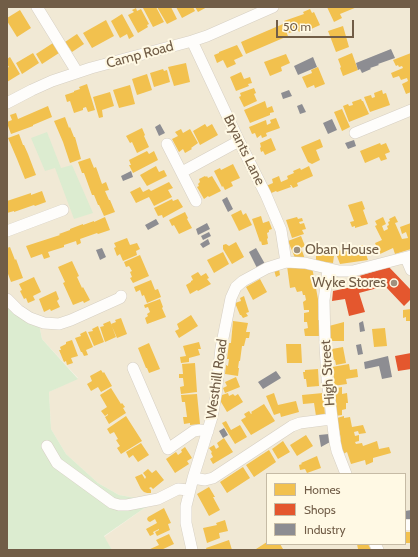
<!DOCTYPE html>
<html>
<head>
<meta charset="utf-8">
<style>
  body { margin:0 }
  #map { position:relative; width:418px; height:557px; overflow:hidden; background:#f5f2e5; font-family:Cabin,sans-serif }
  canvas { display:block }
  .frame { position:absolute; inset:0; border:8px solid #715d47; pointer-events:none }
  .legend { position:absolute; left:266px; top:473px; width:140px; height:72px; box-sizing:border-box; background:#fff9e4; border:1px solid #c6bba5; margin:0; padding:5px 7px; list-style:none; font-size:12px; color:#715d47 }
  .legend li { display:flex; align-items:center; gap:8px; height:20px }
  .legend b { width:20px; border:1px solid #c6bba5 }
  .scale { position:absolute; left:276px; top:20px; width:78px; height:18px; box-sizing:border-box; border:2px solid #715d47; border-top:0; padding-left:5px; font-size:12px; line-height:14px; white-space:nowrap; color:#715d47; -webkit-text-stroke:3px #fff9e4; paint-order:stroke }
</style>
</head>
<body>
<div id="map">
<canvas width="418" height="557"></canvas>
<div class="frame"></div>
<ul class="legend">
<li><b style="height:11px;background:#f2c14e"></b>Homes</li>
<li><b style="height:11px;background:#e4572e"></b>Shops</li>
<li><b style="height:11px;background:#8d8d92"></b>Industry</li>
</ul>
<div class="scale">50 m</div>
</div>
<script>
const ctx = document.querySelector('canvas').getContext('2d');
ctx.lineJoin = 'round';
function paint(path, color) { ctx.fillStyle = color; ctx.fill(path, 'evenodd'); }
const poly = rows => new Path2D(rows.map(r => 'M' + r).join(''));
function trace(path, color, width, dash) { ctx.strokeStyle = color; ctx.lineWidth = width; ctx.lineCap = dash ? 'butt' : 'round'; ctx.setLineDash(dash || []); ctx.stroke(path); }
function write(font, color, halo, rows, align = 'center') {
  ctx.font = font + ' Cabin,sans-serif'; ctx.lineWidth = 4; ctx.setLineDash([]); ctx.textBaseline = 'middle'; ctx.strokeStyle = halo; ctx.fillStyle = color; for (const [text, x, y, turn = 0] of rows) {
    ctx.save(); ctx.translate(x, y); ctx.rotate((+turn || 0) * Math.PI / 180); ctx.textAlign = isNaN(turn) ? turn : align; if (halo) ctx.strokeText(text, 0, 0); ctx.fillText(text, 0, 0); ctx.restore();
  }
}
paint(poly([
  [7,7,411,7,411,550,112,550,104,537,143,509,159,502,119,495,98,483,66,454,51,429,49,392,78,378,42,339,38,319,7,296],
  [267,474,405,474,405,544,267,544]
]), '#f1e9d5');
paint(poly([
  [47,132,61,168,72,165,93,213,74,219,55,168,45,171,31,138],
  [7,303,39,324,42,339,78,379,49,392,51,429,66,454,98,483,119,495,159,502,143,509,104,536,112,550,7,550]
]), '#dcecd0');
paint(poly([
  [144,7,156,7,164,22,153,27,143,8],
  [157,7,171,7,177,19,167,24],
  [176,7,193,7,195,11,182,18],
  [195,7,207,7,198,12],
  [327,7,357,7,340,14,342,18,334,22],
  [136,8,137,11,141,9,149,24,147,25,148,27,138,33,128,15,134,12,132,10],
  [310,9,312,13,314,12,320,25,309,30,308,28,299,32,298,30,289,33,284,21,304,14,303,12],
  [20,10,31,28,17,37,7,21,7,18],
  [122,14,134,36,129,39,127,34,120,38,111,21],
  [106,20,114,36,92,48,83,33],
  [283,24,288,36,246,54,241,42],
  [343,26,349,47,336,52,328,31],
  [77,34,84,44,72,52,65,42],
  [53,43,59,53,42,64,36,54],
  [237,45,243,56,234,60,236,64,227,68,223,60,217,63,214,55,219,53,219,52],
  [33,53,39,63,22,74,16,63],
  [352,53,358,70,343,76,340,68,341,67,338,59],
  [411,53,411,92,406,94,402,84,408,81,407,78,401,80,399,76,393,78,391,73,403,68,402,66,399,67,398,65,396,66,393,60],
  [286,54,290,63,281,67,282,71,270,76,264,62],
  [10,57,20,74,7,82,7,68,9,67,7,64,7,59],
  [186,63,190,82,174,86,168,67],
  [318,67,325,84,315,88,314,85,307,88,302,77,312,73,311,70],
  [163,69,164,71,167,70,170,82,154,87,150,73],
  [241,72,244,79,250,77,252,83,248,84,249,86,236,91,230,77],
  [147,74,152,90,137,95,132,79],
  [87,84,95,110,88,112,86,107,83,108,83,110,74,113,70,101,67,102,65,95,74,92,74,91,80,89,79,87],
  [130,85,135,104,119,108,113,90],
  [254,88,256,93,254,94,257,101,244,107,239,97,241,96,240,93],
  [382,90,383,94,386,93,390,105,370,112,364,97,371,95,372,98,375,97,374,93],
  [110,92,114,106,102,110,103,117,99,118,93,97],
  [361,99,362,101,363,101,369,114,349,122,343,106,348,104,349,106,353,105,352,102],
  [265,101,267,108,272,106,274,112,270,113,270,115,250,123,244,110],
  [48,106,52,117,33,125,33,126,11,134,7,123,7,122,12,120,10,115,16,113,18,119],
  [342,109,350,127,342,131,334,112],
  [65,117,69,128,70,127,74,137,75,137,81,159,70,163,63,142,54,121],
  [276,118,280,128,266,133,267,136,262,138,261,135,257,138,255,133,252,134,249,127,266,120,267,125,271,123,270,120],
  [205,124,207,127,212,124,218,135,200,145,193,131],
  [142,128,145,135,144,136,149,147,137,153,132,142,130,143,126,136],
  [181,129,183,133,190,129,198,143,191,148,192,149,185,153,183,149,179,152,172,139,178,136,175,132],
  [19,134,23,145,24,145,28,154,36,175,25,179,17,159,8,138],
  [271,138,276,150,265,155,263,151,261,152,260,148,261,147,260,143],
  [320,139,323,147,316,150,320,160,312,164,308,162,301,147],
  [380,143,381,145,386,143,390,152,385,154,387,159,381,161,379,157,365,163,360,151],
  [147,151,149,154,154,151,158,160,133,173,129,165,131,165,129,160],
  [90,158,94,168,96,167,102,184,106,182,109,190,105,191,109,200,110,200,115,212,104,216,99,205,98,205,94,195,92,195,84,173,82,173,78,162],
  [233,164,240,178,231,182,233,186,225,190,223,186,222,187,214,171,220,168,221,170],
  [156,166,159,172,164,170,167,176,147,186,140,175],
  [309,166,313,176,297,183,298,186,293,188,291,185,290,185,291,187,277,192,276,191,269,194,266,186,273,183,272,179,279,176,281,182,288,179,287,176,294,173,293,171,300,168,301,170],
  [205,176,206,177,207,176,208,178,212,176,221,191,209,197,208,196,204,199,197,187,199,186,198,184,200,182,199,179],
  [169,182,173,188,168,190,172,197,154,206,149,197,136,203,130,192,140,187,143,192,149,189,151,191],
  [42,191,46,202,35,206,34,205,14,212,14,211,7,213,7,201,31,193,31,195],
  [172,199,173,201,178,199,183,207,163,218,162,215,158,216,154,208],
  [362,201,365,209,363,210,368,224,355,228,355,226,352,227,350,222,354,221,348,205],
  [241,210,243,215,246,213,252,225,239,231,231,215],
  [185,212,188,218,187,219,192,228,179,234,174,225,172,226,169,220],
  [261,216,263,223,269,221,272,229,269,230,269,232,267,233,268,238,267,239,268,244,264,245,262,245,261,241,260,242,252,219],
  [395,216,398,222,395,223,402,239,408,238,406,232,402,234,400,227,411,223,411,249,395,254,393,248,380,254,375,243,382,240,375,226,377,225,375,221,383,217,386,224,382,226,384,231,388,229,387,226,389,225,388,222,390,221,389,219],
  [105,217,110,230,98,234,97,233,80,239,81,243,77,245,76,241,64,245,64,247,48,252,50,257,44,259,42,254,31,258,26,246,60,235,59,234,70,230,70,229,83,224,83,225,94,221,94,222],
  [297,217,298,219,302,218,303,221,299,222,300,224,304,223,306,229,302,230,304,234,292,238,286,220],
  [301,236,305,246,301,248,305,259,295,258,288,241],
  [127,238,130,245,137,243,140,249,136,251,137,255,123,261,120,254,117,256,114,248,116,247,114,243],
  [236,242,244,257,232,264,223,249,223,245,226,244,229,246],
  [363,245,368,260,340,264,335,251,352,249,351,247],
  [313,246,324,247,323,255,334,256,333,263,316,261,316,255],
  [10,247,15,260,16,259,23,278,11,282,7,271,7,248],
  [223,252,229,264,214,273,207,260],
  [140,255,149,276,133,283,130,278,132,277,130,272,132,271,129,266,126,267,124,262],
  [72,261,79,276,77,277,82,288,83,287,90,300,84,303,83,301,73,305,63,283,65,282,58,267],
  [287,266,312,267,318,299,318,320,319,320,319,336,305,336,304,329,308,328,307,322,304,322,304,313,309,312,309,310,304,310,303,302,306,300,305,295,303,295,302,291,297,292,295,287,290,288],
  [279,269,280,275,276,277,274,270],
  [198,272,201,276,206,273,209,278,207,279,211,284,198,291,197,290,190,294,186,285,191,282,191,281,193,280,191,276],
  [34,277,41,292,33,296,35,300,28,303,26,298,24,299,20,291,22,290,19,284],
  [260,279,267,292,253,300,246,287],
  [151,280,155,290,158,289,161,297,147,303,144,295,142,296,140,290,136,292,134,287],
  [56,291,59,299,57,301,60,307,51,311,50,309,44,312,39,299],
  [244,296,249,312,246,313,248,316,243,318,241,315,240,315,235,303,241,301,240,298],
  [160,299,163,307,162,308,166,317,147,324,145,318,148,316,147,314,150,312,148,307,145,308,144,305],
  [411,309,411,321,406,321,406,317,403,318,403,310],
  [191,315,198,326,179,338,175,331,179,329,177,324],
  [121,318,127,334,117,338,111,324,116,322,115,320],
  [110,321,116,337,105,342,100,327,104,326,103,324],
  [233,321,248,323,246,332,250,332,249,338,246,338,244,346,242,346,240,361,239,361,238,368,239,368,238,376,225,374,226,365,228,366,229,359,227,359,229,343,231,343],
  [344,322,344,341,329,341,329,326],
  [98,326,104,342,94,346,88,332,93,331,92,329],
  [385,328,387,346,374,347,372,329],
  [86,331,93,347,86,350,88,355,84,356,82,352,81,352,75,338,81,336,80,334],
  [72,340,78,356,71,358,73,363,67,365,66,361,64,362,59,350,61,350,60,347,66,344,66,342],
  [199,342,201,349,198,349,200,355,189,358,189,362,181,363,180,357,186,356,183,346],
  [149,343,160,369,149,373,147,368,146,368,138,348],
  [286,344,301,344,302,363,287,363],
  [343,347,346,363,336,365,335,360,334,360,332,349],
  [195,363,197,392,181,394,180,387,184,386,183,378,179,378,179,374,183,374,182,364],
  [349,364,350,370,357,369,358,377,346,379,347,384,333,386,332,379,334,378,332,367],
  [318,369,319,386,307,387,306,379,304,379,303,372,305,372,305,370],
  [101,370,103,373,104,372,112,386,101,392,98,387,91,391,87,384,92,381,90,376],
  [236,377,240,387,225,393,223,388,227,386,225,382],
  [342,387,342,394,347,393,348,403,346,403,346,409,342,410,342,415,335,416,332,389],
  [111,388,121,404,122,403,125,407,123,408,126,413,109,424,105,417,108,415,108,414,105,416,101,411,107,407,100,395],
  [228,393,229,396,233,394,235,396,238,394,243,402,227,412,221,402,221,401,219,396],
  [274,393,278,405,296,401,299,412,281,417,280,413,274,415,266,396],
  [323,393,325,415,316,416,314,403,303,404,302,395],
  [197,394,200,424,190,425,190,423,184,424,183,417,187,417,185,402,182,402,181,395],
  [264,404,275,421,251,435,241,420,246,417,244,414,249,411,251,414,252,413,251,412],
  [126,416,142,441,121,454,117,448,120,446,116,440,118,439,114,432,110,434,107,429],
  [344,416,344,418,350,417,352,427,363,425,366,433,359,434,358,431,354,432,355,436,359,435,359,441,355,442,356,444,362,443,363,446,377,441,379,449,389,447,391,453,373,458,373,462,366,465,365,460,351,464,347,452,343,454,340,449,342,448,339,440,341,440,337,418],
  [226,421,231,430,240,425,247,437,235,444,222,423],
  [306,435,313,446,297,456,290,445],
  [224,438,233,452,213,464,210,459,213,457,211,453,212,452,209,448,214,445,216,449,219,447,217,443],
  [283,441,290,452,278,459,272,449],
  [141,443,149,455,138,462,133,455,129,458,126,452],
  [185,447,192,458,187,461,189,464,175,473,166,459,176,452,178,455,182,452,181,450],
  [269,450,276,462,254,477,246,465],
  [317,456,321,468,307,473,305,469,300,470,299,465,302,464,301,463],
  [243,467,250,478,227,493,220,482],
  [148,469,152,473,156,470,164,480,153,489,151,487,149,488,151,490,151,493,147,493,144,492,141,489,135,477,142,474,145,479,146,477,143,473],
  [209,487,215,497,213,497,220,510,209,516,197,494],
  [164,508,171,523,168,524,170,530,157,536,155,532,159,530,159,529,153,532,154,534,150,536,146,529,157,523,155,519,150,522,148,521,147,519,148,517],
  [225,520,228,531,219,533,220,538,207,543,203,528,217,525,216,523],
  [405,532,411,532,411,543,405,543],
  [169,534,174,544,161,550,148,550,159,545,156,540],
  [229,540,232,550,207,550,206,548],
  [267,542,267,544,280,544,283,549,282,550,257,550,256,549],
  [357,544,368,544,371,550,355,550,358,549]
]), '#f2c14e');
paint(poly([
  [387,265,411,290,411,299,404,306,385,286,359,293,365,312,349,316,345,299,332,301,333,291,352,287,349,279,376,271],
  [411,353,411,369,398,371,395,356]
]), '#e4572e');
paint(poly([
  [391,49,395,58,378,64,379,65,370,68,371,69,362,73,360,69,358,70,356,63],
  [313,57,317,67,298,75,294,66],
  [289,90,292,96,283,99,281,93],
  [302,104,306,112,300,114,297,106],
  [332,119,337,130,328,134,323,123],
  [160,124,165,133,159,136,155,127],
  [354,140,356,146,348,149,345,143],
  [131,171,133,177,123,181,121,176],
  [227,197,233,209,228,212,222,200],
  [156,219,159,224,148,230,145,225],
  [207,223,210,229,198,235,196,229],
  [209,232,211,236,203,240,201,236],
  [208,239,210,244,203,248,200,244],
  [102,248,106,257,100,260,96,250],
  [256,248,265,264,257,268,249,252],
  [363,321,365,331,360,332,359,323],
  [361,344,363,354,358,355,356,345],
  [388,356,392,377,382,379,379,366,365,369,364,362],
  [276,371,281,378,263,389,258,382],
  [224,428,228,435,223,438,219,431],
  [329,434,330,442,321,447,319,435],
  [411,510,411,519,405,519,405,511]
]), '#8d8d92');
const minor = poly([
  [37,7,77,72],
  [192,41,239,141,266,195,281,230,286,262],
  [7,103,32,90,52,81,91,68,192,41,207,36,273,7],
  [355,133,411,110],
  [167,144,196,201],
  [182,172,239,141],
  [7,231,63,210],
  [406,258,411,270],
  [328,269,325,293,324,300,325,345,327,378,335,442,337,451,346,474],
  [7,299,18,310,30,318,44,323,59,324,71,320,120,298,121,296],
  [133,368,168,449,194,431,200,430,208,431],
  [47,446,57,463,112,503,119,505,127,505,158,499,178,489,189,490],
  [193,478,205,480,213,478,292,426,300,423,331,419],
  [405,525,411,525],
  [375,544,378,550],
  [192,550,186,523,186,506,193,478,212,417,216,395,221,348,231,298,236,287,243,281,267,268,286,262,305,263,339,271,353,271,411,256]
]);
trace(minor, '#d6cfc3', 12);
trace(minor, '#fefdfb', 11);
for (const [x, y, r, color] of [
  [297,250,4,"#9f917e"],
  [394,283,4,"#9f917e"]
]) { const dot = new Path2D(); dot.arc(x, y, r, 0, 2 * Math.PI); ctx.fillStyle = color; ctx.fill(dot); trace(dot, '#fff9e4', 1.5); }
write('14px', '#715d47', '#fff9e4', [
  ["Camp Road",140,55,-15],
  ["Bryants Lane",244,150,64],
  ["High Street",328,373,-94],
  ["Westhill Road",217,379,-82]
]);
write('14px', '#715d47', '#fff9e4', [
  ["Oban House",305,250],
  ["Wyke Stores",386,283,"right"]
], 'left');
</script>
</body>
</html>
